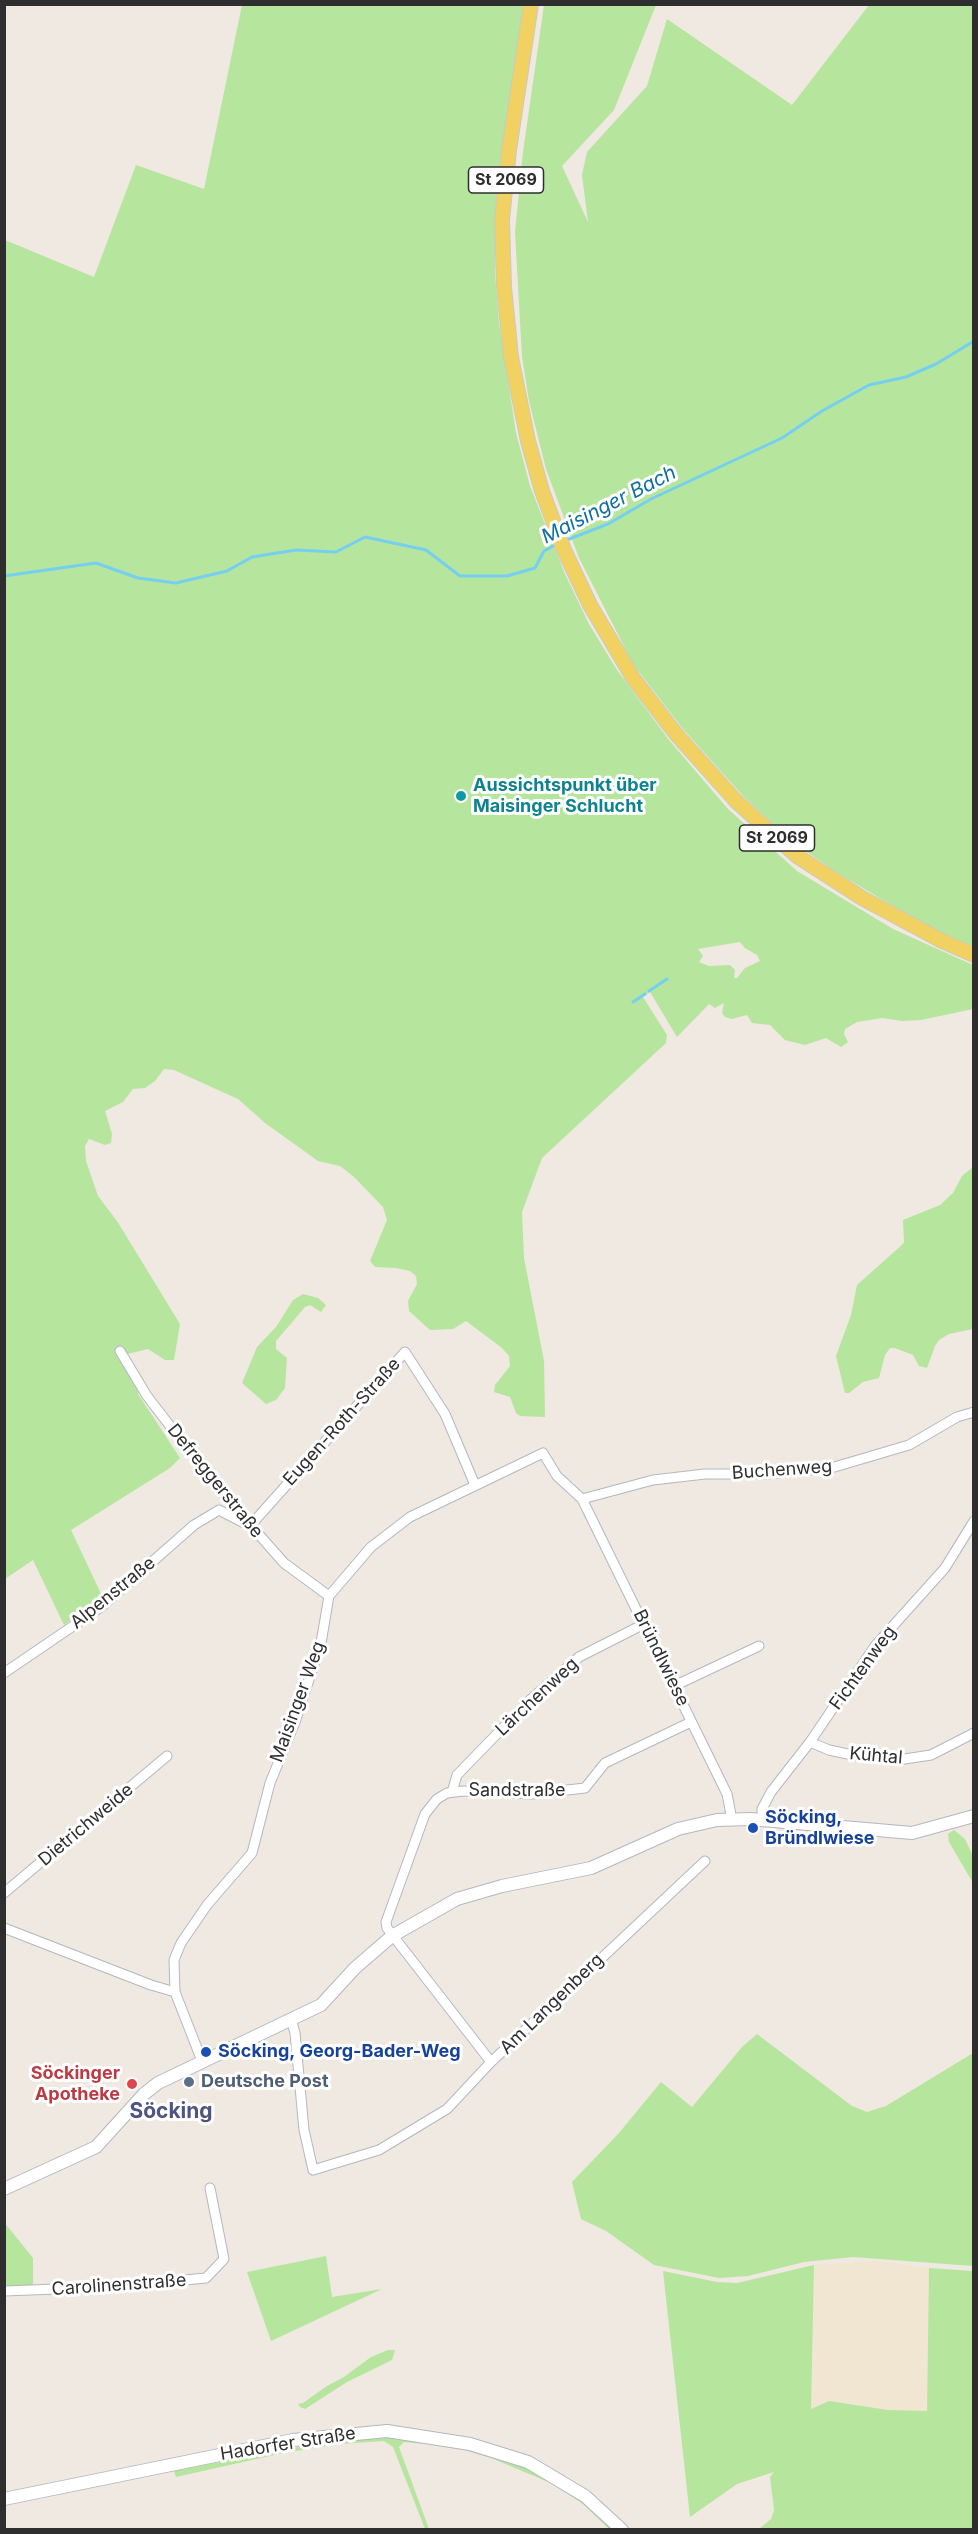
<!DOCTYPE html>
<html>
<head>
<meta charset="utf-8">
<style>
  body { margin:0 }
  #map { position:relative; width:978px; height:2534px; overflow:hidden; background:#efe9e1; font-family:Inter,sans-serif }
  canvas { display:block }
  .frame { position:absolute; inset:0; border:6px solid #2e2e2e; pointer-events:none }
</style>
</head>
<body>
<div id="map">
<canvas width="978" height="2534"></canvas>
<div class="frame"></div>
</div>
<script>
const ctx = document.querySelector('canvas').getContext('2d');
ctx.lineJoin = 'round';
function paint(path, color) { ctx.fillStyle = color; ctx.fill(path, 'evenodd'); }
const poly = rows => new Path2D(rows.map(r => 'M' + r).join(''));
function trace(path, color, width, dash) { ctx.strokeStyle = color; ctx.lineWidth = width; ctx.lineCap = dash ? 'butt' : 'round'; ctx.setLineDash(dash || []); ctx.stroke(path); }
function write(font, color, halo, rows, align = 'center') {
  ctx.font = font + ' Inter,sans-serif'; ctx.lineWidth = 6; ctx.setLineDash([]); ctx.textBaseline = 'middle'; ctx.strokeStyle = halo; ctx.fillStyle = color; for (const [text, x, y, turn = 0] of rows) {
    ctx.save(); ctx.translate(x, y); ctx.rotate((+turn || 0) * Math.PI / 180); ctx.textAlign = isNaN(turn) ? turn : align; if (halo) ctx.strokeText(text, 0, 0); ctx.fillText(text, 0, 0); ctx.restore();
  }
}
paint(poly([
  [878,2261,929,2268,927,2411,888,2410,829,2401,810,2409,814,2265]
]), '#f0e6d1');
paint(poly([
  [242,5,526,5,511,91,496,210,495,274,499,322,516,433,530,486,565,574,589,624,617,670,669,740,728,809,797,871,893,929,973,965,973,1009,921,1020,902,1021,882,1018,857,1022,845,1029,844,1034,848,1042,841,1047,826,1038,805,1045,785,1040,770,1025,752,1023,747,1015,732,1019,725,1017,722,1013,724,1003,715,1008,709,1004,677,1037,650,992,643,997,667,1035,666,1043,542,1158,522,1212,524,1258,544,1361,545,1417,520,1416,516,1413,510,1397,494,1392,495,1385,510,1366,509,1356,502,1348,466,1321,453,1329,430,1330,409,1311,408,1301,417,1284,416,1276,410,1271,396,1268,375,1267,370,1261,387,1220,383,1207,353,1176,340,1166,318,1161,265,1123,238,1099,174,1070,164,1069,155,1081,145,1088,133,1089,123,1102,105,1111,112,1134,111,1143,105,1145,89,1139,85,1146,86,1161,98,1196,117,1221,180,1324,174,1360,165,1360,148,1349,127,1354,142,1385,138,1394,180,1458,170,1468,71,1530,103,1598,64,1625,33,1560,5,1579,5,240,94,277,136,165,204,189],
  [740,942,745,948,757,955,760,961,745,968,737,978,734,978,735,970,730,965,709,966,699,962,703,956,698,949],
  [544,5,656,5,614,110,562,166,588,222,582,175,587,152,647,86,667,19,792,105,869,5,973,5,973,946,935,931,836,872,794,843,744,797,683,729,633,664,579,558,546,469,529,401,522,357,515,232,523,152],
  [973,1167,973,1329,949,1334,939,1340,935,1346,927,1368,919,1366,913,1355,895,1348,890,1348,885,1355,879,1378,863,1382,849,1393,845,1393,836,1356,851,1315,857,1285,904,1243,903,1220,940,1205,953,1193,962,1176],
  [303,1294,318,1298,326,1305,321,1312,310,1305,305,1307,276,1341,276,1349,287,1358,285,1388,276,1400,266,1404,242,1383,257,1347,276,1327,293,1300],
  [954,1830,965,1839,973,1856,973,1883,949,1842,948,1834],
  [757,2034,852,2106,867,2112,886,2106,973,2053,973,2266,853,2257,804,2262,748,2276,719,2278,654,2265,606,2231,581,2219,572,2182,619,2133,661,2082,692,2107,742,2047],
  [4,2222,33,2258,33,2287,5,2288],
  [326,2256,332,2297,382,2289,271,2341,247,2272],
  [814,2265,811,2409,829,2401,888,2410,927,2411,929,2268,973,2271,973,2529,759,2529,771,2519,774,2510,770,2477,774,2472,737,2484,690,2517,663,2271,717,2282,737,2283],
  [388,2350,395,2350,392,2360,347,2382,305,2409,300,2407,298,2404,303,2403,327,2386,344,2377,371,2357],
  [396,2436,462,2447,527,2467,581,2498,615,2529,609,2529,583,2504,553,2484,491,2458,458,2448,427,2444,404,2442,399,2447,429,2529,425,2529,393,2447,384,2441,340,2444,283,2453,176,2477,174,2471,339,2439]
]), '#b6e59e');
trace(poly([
  [564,541,608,524,651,499,782,438,822,411,869,385,906,377,936,364,974,341],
  [4,576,96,563,138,578,176,583,227,571,252,557,296,550,336,552,365,537,426,550,460,576,507,576,535,568,544,551,559,543],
  [649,991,667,979],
  [633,1002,645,994]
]), '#75cff0', 3);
const street = poly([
  [120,1351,147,1396,217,1487,284,1563,329,1596],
  [582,1499,653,1480,705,1474,766,1474,831,1468,909,1445,957,1417,974,1412],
  [4,1673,101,1607,194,1525,219,1510,250,1526,405,1352,445,1414,475,1485],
  [674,1686,759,1646],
  [691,1722,605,1763,585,1788,532,1794,463,1791,447,1793,437,1799,425,1814,386,1922,387,1928,491,2062,705,1861],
  [810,1742,829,1750,862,1757,898,1760,931,1755,974,1733],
  [452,1792,457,1775,529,1701,579,1657,644,1624],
  [762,1819,762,1809,771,1792,810,1742,875,1646,945,1568,974,1521],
  [4,1893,167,1756],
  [4,1928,151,1985,175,1992],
  [291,2019,295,2033,304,2130,313,2170,379,2150,447,2109,491,2062],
  [202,2061,175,1992,174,1960,181,1943,207,1905,252,1853,270,1783,295,1722,321,1643,329,1596,371,1547,410,1517,543,1453,557,1476,582,1499,727,1794,732,1820],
  [4,2291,109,2287,206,2278,224,2259,210,2188]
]);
const secondary = poly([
  [4,2189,96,2147,144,2094,158,2083,321,2005,355,1968,392,1936,457,1899,502,1886,591,1868,678,1829,717,1820,750,1819,912,1833,974,1816],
  [4,2499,293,2440,387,2431,470,2444,528,2462,585,2496,622,2530]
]);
const primary = poly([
  [531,4,509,150,502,220,504,287,511,357,528,441,542,491,564,550,590,605,633,678,676,734,736,801,797,856,862,898,942,941,974,955]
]);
trace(street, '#b4b7c1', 11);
trace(secondary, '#b4b7c1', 14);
trace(primary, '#c9c9c9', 16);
trace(street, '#fff', 9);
trace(secondary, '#fff', 12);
trace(primary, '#f2d163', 14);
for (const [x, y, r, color] of [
  [461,796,6,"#0f9aa8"],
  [753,1828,6,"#1a4fb4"],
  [206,2052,6,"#1a4fb4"],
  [189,2082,6,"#5c6f8a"],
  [132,2084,6,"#e0444e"]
]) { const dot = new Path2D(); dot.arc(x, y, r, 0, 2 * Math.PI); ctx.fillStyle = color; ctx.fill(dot); trace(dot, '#fff', 2); }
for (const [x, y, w] of [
  [506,180,75],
  [777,838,75]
]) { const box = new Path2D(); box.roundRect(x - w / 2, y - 13, w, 26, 4.5); ctx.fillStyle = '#fff'; ctx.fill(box); trace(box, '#2e2e2e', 1.5); }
write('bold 16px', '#2e2e2e', null, [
  ["St 2069",506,180],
  ["St 2069",777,838]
]);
write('bold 18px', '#0d838f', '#fff', [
  ["Aussichtspunkt über",473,786],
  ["Maisinger Schlucht",473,807]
], 'left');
write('18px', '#2e2e2e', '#fff', [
  ["Eugen-Roth-Straße",342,1422,-48],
  ["Buchenweg",782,1470,-4],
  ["Defreggerstraße",215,1481,51],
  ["Alpenstraße",113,1593,-39],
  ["Bründlwiese",661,1658,64],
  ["Fichtenweg",863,1668,-54],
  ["Lärchenweg",537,1697,-43],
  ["Maisinger Weg",298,1702,-70],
  ["Kühtal",876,1756,5],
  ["Sandstraße",517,1791],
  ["Dietrichweide",86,1825,-40],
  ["Am Langenberg",552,2004,-44],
  ["Carolinenstraße",119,2285,-4],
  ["Hadorfer Straße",288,2444,-9]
]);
write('bold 18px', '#164399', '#fff', [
  ["Söcking,",765,1818],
  ["Bründlwiese",765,1839],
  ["Söcking, Georg-Bader-Weg",218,2052]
], 'left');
write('bold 18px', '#be3a42', '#fff', [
  ["Söckinger",120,2074],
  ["Apotheke",120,2095]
], 'right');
write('bold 18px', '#4e5e75', '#fff', [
  ["Deutsche Post",201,2082]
], 'left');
write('italic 20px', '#0d6fa3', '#fff', [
  ["Maisinger Bach",609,505,-27]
]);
write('bold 21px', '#4d5680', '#fff', [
  ["Söcking",171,2112]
]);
</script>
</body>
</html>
